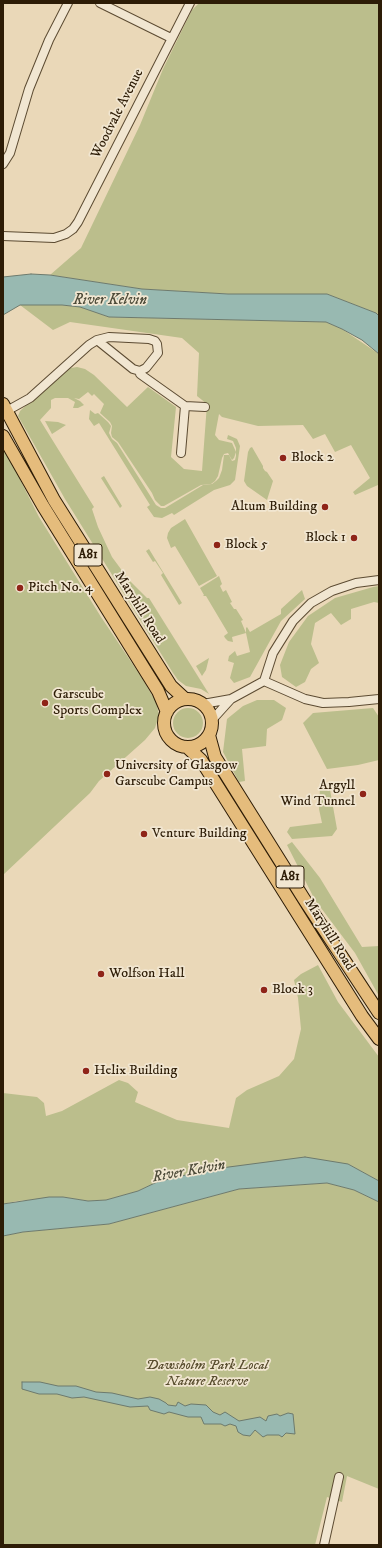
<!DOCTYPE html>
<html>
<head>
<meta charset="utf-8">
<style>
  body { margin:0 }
  #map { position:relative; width:382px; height:1548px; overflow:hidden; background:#ead8b8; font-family:"IM FELL DW Pica",serif }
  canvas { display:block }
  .frame { position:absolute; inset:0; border:4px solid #2d1c06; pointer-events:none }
</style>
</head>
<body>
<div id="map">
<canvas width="382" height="1548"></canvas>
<div class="frame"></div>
</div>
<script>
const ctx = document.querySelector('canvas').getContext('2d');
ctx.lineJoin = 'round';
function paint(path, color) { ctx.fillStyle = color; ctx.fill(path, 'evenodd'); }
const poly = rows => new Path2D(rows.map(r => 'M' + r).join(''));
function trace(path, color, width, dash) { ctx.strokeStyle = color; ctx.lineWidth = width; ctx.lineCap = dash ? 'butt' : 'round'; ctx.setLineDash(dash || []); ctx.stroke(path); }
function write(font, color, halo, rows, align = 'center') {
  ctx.font = font + ' "IM FELL DW Pica",serif'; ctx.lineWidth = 3.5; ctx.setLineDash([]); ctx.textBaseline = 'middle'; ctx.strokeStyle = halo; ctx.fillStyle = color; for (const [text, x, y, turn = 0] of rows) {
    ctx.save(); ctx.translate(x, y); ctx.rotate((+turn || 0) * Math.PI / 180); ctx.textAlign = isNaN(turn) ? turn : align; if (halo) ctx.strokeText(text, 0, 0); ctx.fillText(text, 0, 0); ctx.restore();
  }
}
paint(poly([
  [199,3,379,3,379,316,376,313,327,294,228,294,142,289,50,275,81,248,140,125,163,69,192,10],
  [20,305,62,305,80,307,109,317,326,322,342,329,379,354,379,487,378,485,355,495,353,492,370,478,351,445,335,452,325,434,313,439,303,425,258,426,222,417,219,414,215,435,219,440,232,443,236,452,234,458,232,460,228,453,224,454,222,458,218,476,215,481,211,484,201,485,164,506,161,506,155,500,152,493,118,442,112,437,111,433,112,426,110,422,100,413,104,404,94,394,92,396,88,392,79,399,74,398,80,401,84,405,78,408,73,408,75,402,68,398,55,398,51,400,51,408,40,420,94,507,92,509,98,527,112,557,129,580,147,598,149,598,209,694,201,689,186,686,178,680,173,673,65,499,18,416,20,411,65,369,77,367,85,369,94,375,127,407,148,387,176,407,171,457,184,469,202,471,207,404,197,396,199,353,182,338,70,322,53,330],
  [90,410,95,414,98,413,108,422,111,426,109,433,112,439,117,443,156,505,161,508,165,508,203,485,212,484,216,481,219,478,222,470,224,455,229,455,232,461,235,460,236,456,236,448,233,441,227,439,228,435,237,439,240,446,235,480,230,485,214,490,174,515,172,513,162,518,154,517,147,507,150,505,99,423,94,426,89,419],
  [45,421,58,422,66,425,52,434],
  [3,446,39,517,101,617,142,678,156,702,159,715,155,728,145,740,99,781,90,793,3,875],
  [252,447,263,466,263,468,265,471,267,472,273,481,267,500,247,486,244,481,248,452,250,448],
  [104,476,122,506,120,508,101,478],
  [185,519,217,576,199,586,175,546,171,548,167,538,168,533,171,528],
  [149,549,182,603,179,605,161,575,163,573,155,561,153,562,146,551],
  [219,576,222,584,220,586,223,592,226,590,232,602,230,603,234,609,236,609,243,620,241,621,246,633,246,628,247,627,250,632,281,614,281,609,302,590,305,599,281,621,250,677,234,683,230,678,234,663,228,661,229,656,235,651,237,656,250,652,246,633,232,637,233,642,228,641,225,638,224,636,228,633,206,596,203,596,204,595,200,588],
  [379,586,379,603,374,602,351,609,351,619,341,625,331,613,315,623,311,644,319,663,311,669,305,682,296,687,282,677,280,665,289,642,308,616,335,598,373,587],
  [209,658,206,670,202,676,196,666],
  [257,700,274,700,286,708,282,720,267,729,266,746,242,749,245,781,239,782,223,752,227,719,243,706],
  [373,708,379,717,379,760,358,765,327,769,303,723,313,713],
  '173 723a15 15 0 1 1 30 0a15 15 0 1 1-30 0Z',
  [329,784,337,829,332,836,292,839,287,832,290,827,322,823,319,809,320,787],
  [292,842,320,878,362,947,379,946,379,996,355,953,315,900,287,845],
  [318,965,338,1002,379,1057,379,1181,348,1164,157,1182,138,1191,106,1200,88,1201,63,1197,17,1201,3,1204,3,1093,37,1097,44,1103,46,1116,62,1111,119,1080,128,1083,138,1092,135,1102,177,1120,229,1128,236,1098,247,1090,279,1076,294,1059,301,1029,298,998,294,980,301,974],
  [327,1183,354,1190,379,1202,379,1489,347,1476,342,1502,327,1497,315,1545,3,1545,3,1236,23,1232,109,1224,239,1189]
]), '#bbbe8c');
const water = poly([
  [31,274,50,275,142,289,228,294,327,294,376,313,379,316,379,354,362,340,342,329,326,322,109,317,80,307,62,305,20,305,3,315,3,277,31,274],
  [305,1157,348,1164,379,1181,379,1202,354,1190,327,1183,239,1189,109,1224,23,1232,3,1236,3,1204,49,1197,63,1197,88,1201,106,1200,138,1191,157,1182,206,1170,305,1157],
  [22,1382,40,1382,58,1386,76,1386,96,1392,112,1393,138,1399,150,1397,159,1399,166,1403,168,1405,176,1406,178,1402,185,1406,191,1404,206,1405,213,1412,220,1415,225,1412,239,1421,260,1417,266,1421,268,1416,277,1414,280,1416,288,1413,293,1414,295,1434,286,1433,282,1437,279,1435,267,1435,263,1437,255,1430,250,1436,243,1435,238,1432,236,1426,230,1424,225,1426,221,1424,204,1424,201,1417,188,1417,169,1412,164,1414,150,1410,148,1406,130,1407,84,1397,72,1398,57,1394,39,1394,22,1389,22,1382]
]);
paint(water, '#98b9b1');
trace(water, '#6d7a6d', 1);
const street = poly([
  [100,3,171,38],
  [3,164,10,153,29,89,49,40,68,3],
  [3,236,54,238,66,234,73,229,78,222,190,3],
  [97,340,109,337,149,339,155,341,157,344,158,353,146,368,140,371],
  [185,406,205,407],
  [4,415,12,408,30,398,89,345,97,340,133,369,140,371,140,374,185,406,181,453],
  [264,681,273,653,293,621,311,603,332,591,356,583,379,580],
  [264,681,305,699,323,703,349,702,379,699],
  [203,704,231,699,264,681],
  [212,720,231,699],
  [324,1545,339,1477]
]);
const primary = poly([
  [3,404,54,500,171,686,185,699],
  [3,436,43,506,158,691,167,712],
  '164 723a24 24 0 1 1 48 0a24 24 0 1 1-48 0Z',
  [209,735,215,757,304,899,379,1013],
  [187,747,201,760,362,1016,379,1039]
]);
trace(street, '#5c4b32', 10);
trace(primary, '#2d1c06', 14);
trace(street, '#f1e6d1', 8);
trace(primary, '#e5bc7c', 12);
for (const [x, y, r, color] of [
  [283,458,4,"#8f2418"],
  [325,507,4,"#8f2418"],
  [354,538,4,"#8f2418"],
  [217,545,4,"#8f2418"],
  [20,588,4,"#8f2418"],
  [45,703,4,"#8f2418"],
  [107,774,4,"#8f2418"],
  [363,794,4,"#8f2418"],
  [144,834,4,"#8f2418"],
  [101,974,4,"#8f2418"],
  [264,990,4,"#8f2418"],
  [86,1071,4,"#8f2418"]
]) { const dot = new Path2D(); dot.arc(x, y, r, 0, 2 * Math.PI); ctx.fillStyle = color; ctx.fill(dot); trace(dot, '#f1e6d1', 1.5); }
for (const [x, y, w] of [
  [88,555,28],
  [290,877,28]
]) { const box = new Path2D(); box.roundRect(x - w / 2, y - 11, w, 22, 3); ctx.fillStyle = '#f1e6d1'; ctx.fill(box); trace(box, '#2d1c06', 1); }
write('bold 13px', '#2d1c06', null, [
  ["A81",88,555],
  ["A81",290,877]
]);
write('14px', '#2d1c06', '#f1e6d1', [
  ["Woodvale Avenue",118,114,-63],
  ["Maryhill Road",139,608,58],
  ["Maryhill Road",329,935,58]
]);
write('14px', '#2d1c06', '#f1e6d1', [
  ["Block 2",291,458],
  ["Altum Building",317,507,"right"],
  ["Block 1",346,538,"right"],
  ["Block 5",225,545],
  ["Pitch No. 4",28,588],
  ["Garscube",53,695],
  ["Sports Complex",53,711],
  ["University of Glasgow",115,766],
  ["Garscube Campus",115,782],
  ["Argyll",355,786,"right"],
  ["Wind Tunnel",355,802,"right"],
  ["Venture Building",152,834],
  ["Wolfson Hall",109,974],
  ["Block 3",272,990],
  ["Helix Building",94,1071]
], 'left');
write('italic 14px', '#584d2e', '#f1e6d1', [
  ["Dawsholm Park Local",207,1366],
  ["Nature Reserve",207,1382]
]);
write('italic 15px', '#4d4b39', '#f1e6d1', [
  ["River Kelvin",110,301],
  ["River Kelvin",189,1172,-10]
]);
</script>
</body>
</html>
